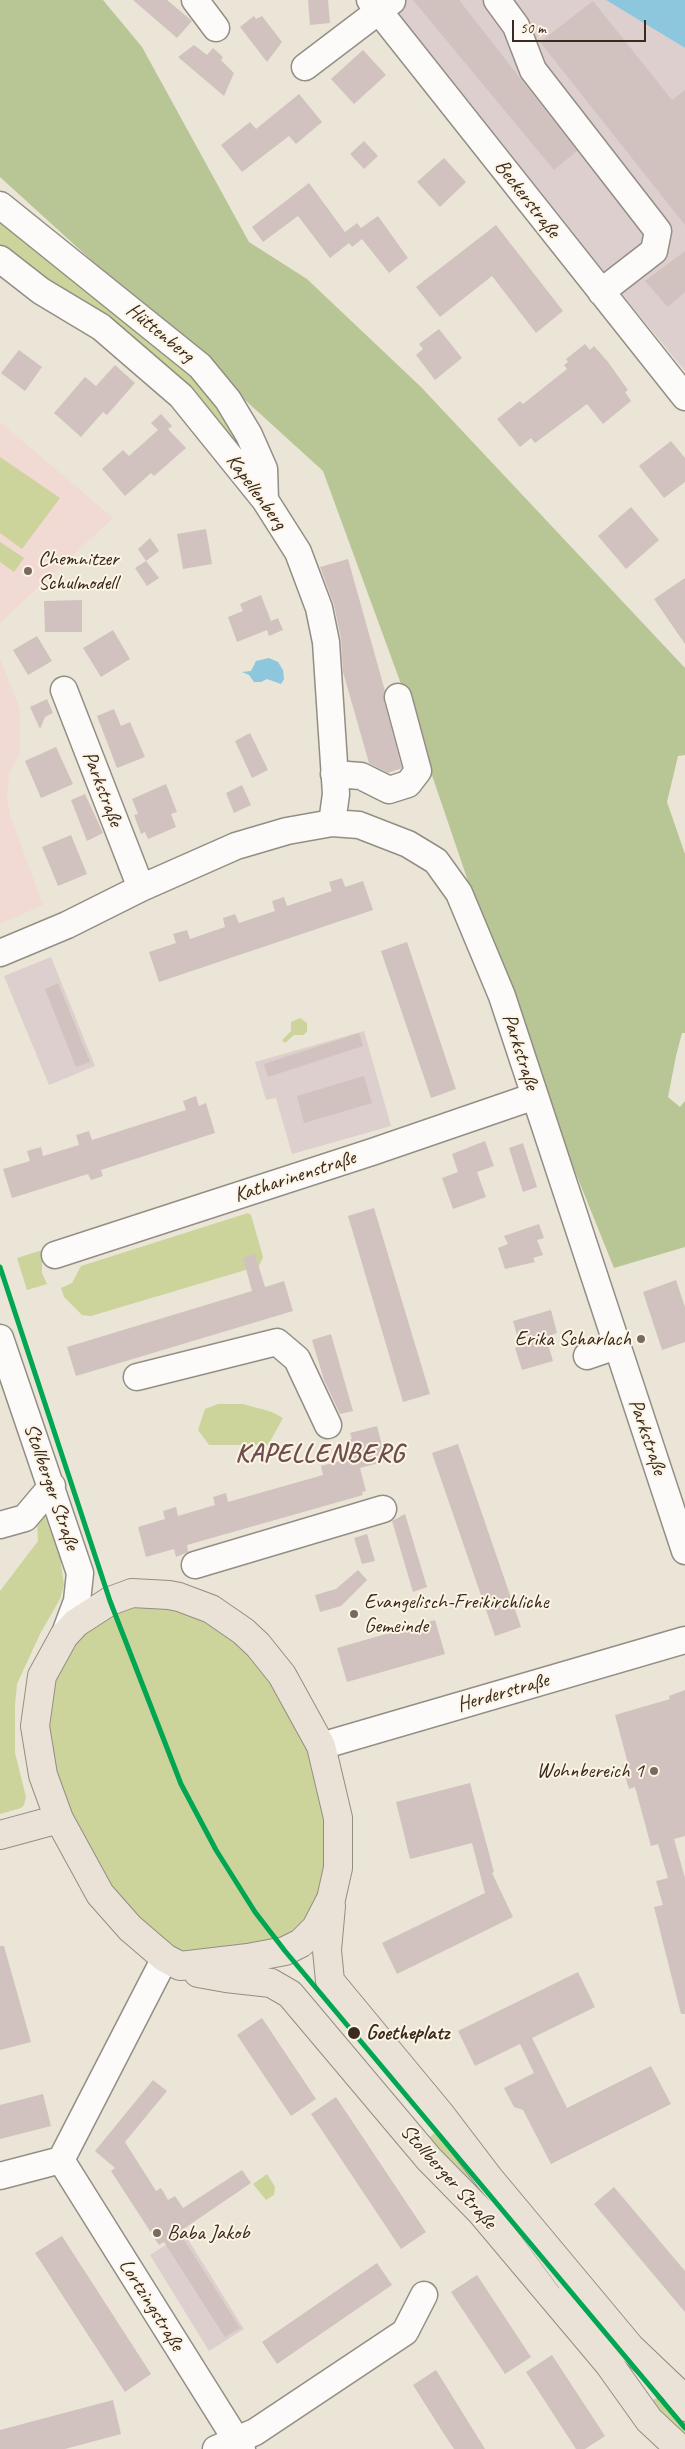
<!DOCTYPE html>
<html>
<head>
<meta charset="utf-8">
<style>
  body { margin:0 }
  #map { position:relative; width:685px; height:2449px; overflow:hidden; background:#eae5d6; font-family:Caveat,sans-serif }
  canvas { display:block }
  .scale { position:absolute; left:512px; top:20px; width:134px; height:22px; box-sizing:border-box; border:2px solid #3b2a1e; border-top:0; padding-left:6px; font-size:15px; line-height:18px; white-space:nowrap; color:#3b2a1e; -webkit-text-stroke:4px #fcf5e5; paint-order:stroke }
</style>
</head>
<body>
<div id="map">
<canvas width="685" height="2449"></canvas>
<div class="scale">50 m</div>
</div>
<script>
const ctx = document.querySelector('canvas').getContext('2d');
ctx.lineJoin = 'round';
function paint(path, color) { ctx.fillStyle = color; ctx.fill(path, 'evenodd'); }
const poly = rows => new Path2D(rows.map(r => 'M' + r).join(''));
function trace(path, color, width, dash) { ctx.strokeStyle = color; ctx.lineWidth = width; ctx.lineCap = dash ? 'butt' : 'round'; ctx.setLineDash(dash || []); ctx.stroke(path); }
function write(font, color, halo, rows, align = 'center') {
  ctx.font = font + ' Caveat,sans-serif'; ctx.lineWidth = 4; ctx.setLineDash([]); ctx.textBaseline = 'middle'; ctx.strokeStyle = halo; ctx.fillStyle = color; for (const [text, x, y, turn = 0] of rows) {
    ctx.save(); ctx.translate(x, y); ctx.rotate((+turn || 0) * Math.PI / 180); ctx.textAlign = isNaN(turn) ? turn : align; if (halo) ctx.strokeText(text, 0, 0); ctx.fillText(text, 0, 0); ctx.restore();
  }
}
paint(poly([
  [0,422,113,518,0,623],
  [0,659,20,709,20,753,9,774,7,799,11,818,43,905,0,924]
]), '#f1d9d4');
paint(poly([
  [380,0,606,0,685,48,685,371],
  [51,957,95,1066,49,1085,4,976],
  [364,1031,391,1126,292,1154,276,1098,266,1100,255,1062],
  [184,2233,244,2329,209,2351,150,2255]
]), '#ddcfcd');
paint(poly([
  [0,210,73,266,224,404,254,471,0,252],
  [0,457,60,498,22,549,0,533],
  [0,542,24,558,14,572,0,562],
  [300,1018,307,1023,307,1032,303,1035,294,1035,285,1043,282,1040,291,1031,291,1022],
  [248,1213,251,1215,263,1257,259,1266,91,1316,82,1315,64,1297,61,1288,72,1283,81,1266],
  [42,1250,42,1273,47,1284,27,1290,17,1258],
  [218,1404,243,1404,272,1412,283,1418,268,1445,209,1445,198,1430,205,1409],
  [42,1509,60,1557,64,1585,60,1599,40,1634,17,1684,15,1705,15,1753,26,1797,24,1805,21,1808,0,1814,0,1591,38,1541,37,1518],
  [132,1593,243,1631,321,1746,338,1868,301,1943,165,1958,59,1819,42,1676,64,1636],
  [443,2124,487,2182,473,2194,424,2143],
  [267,2174,275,2187,274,2195,266,2200,253,2184],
  [661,2395,685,2416,685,2448,650,2402]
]), '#ccd49b');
paint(poly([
  [0,0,103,0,142,47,249,242,307,279,421,387,685,668,685,755,678,756,667,802,685,854,685,1033,682,1033,676,1056,668,1097,680,1107,685,1101,685,1247,614,1268,522,1040,401,684,323,471,0,177]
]), '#b8c695');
paint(poly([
  [606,0,685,0,685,48],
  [269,658,278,662,283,670,284,679,281,684,267,679,261,682,254,682,249,675,242,672,251,671,256,661]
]), '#8cc7dd');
paint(poly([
  [133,0,167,0,192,21,177,38],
  [308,0,328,0,330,23,310,25],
  [413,0,459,0,577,151,554,170],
  [593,1,672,100,685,90,685,225,540,42],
  [254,16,256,19,262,16,282,42,267,62,240,27],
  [194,45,207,55,213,48,223,57,221,60,234,73,224,96,178,57],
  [363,50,386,75,354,104,331,79],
  [299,94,322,122,296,144,289,136,242,172,221,145,250,122,256,129],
  [364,141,378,156,364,169,350,154],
  [444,158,466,182,440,207,417,182],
  [309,183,345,232,357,223,361,228,378,216,408,258,389,273,362,239,352,247,349,243,330,258,298,216,263,242,252,227],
  [496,225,563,311,536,333,492,276,440,317,416,287],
  [685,251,685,292,668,307,645,281],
  [439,329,462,358,435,380,416,355,423,349,419,344],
  [585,344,590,350,594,346,608,362,628,390,625,392,631,401,603,424,587,404,535,443,531,438,520,447,497,419,520,401,523,404,567,369,564,365,568,362,566,359],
  [19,350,42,367,25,391,1,373],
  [115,365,135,383,107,415,103,412,81,437,54,413,85,377,96,386],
  [161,414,172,426,168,429,186,448,154,476,151,473,125,496,102,469,123,450,129,456,158,430,151,423],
  [671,441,685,458,685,482,664,498,639,466],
  [631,507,659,540,626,569,598,536],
  [206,529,212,564,183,569,177,534],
  [150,538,159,551,146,561,138,549],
  [348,559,385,691,384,701,402,768,388,773,369,763,343,672,341,639,334,605,320,567],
  [146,561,159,578,147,586,135,568],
  [685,578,685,644,654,599],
  [261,595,271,621,278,618,283,630,269,636,267,630,237,642,228,617,243,611,240,604],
  [82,600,82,632,45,632,44,601],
  [113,630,130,659,101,677,83,648],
  [37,636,52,661,28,675,13,650],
  [47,699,53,713,45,717,40,729,30,707],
  [114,709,121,726,130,722,145,757,117,768,97,716],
  [250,733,268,770,252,778,235,741],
  [56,747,73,784,41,798,25,761],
  [166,784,177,812,171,814,176,827,148,839,145,832,141,834,134,815,138,814,132,799],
  [242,785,251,805,234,813,226,793],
  [85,794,103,833,87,841,71,800],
  [71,835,87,874,58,886,42,847],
  [342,878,345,887,363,881,373,910,159,982,149,952,176,943,173,934,187,930,190,939,225,927,223,918,235,914,239,923,275,911,272,901,284,897,287,906,332,891,329,882],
  [407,942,456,1089,431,1098,381,951],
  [58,983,90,1062,76,1067,45,989],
  [359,1033,363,1046,268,1077,264,1064],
  [364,1076,372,1103,304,1123,297,1096],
  [196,1096,199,1106,206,1103,215,1133,101,1170,103,1176,91,1180,88,1174,12,1198,3,1169,30,1161,27,1151,41,1147,43,1156,79,1145,76,1135,89,1131,92,1140,186,1110,183,1101],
  [485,1141,494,1166,477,1172,486,1197,453,1209,442,1178,458,1172,452,1154],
  [523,1143,537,1187,523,1192,509,1148],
  [374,1208,430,1394,403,1402,348,1216],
  [539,1224,544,1238,537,1240,543,1255,533,1258,535,1262,505,1269,498,1248,508,1244,504,1236],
  [255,1254,265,1287,284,1281,293,1311,76,1376,67,1347,252,1291,243,1258],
  [676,1280,685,1307,685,1342,662,1350,643,1292],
  [551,1310,557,1333,546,1337,553,1361,522,1370,515,1348,520,1346,513,1321],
  [331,1334,353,1411,340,1414,324,1380,312,1340],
  [377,1426,386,1461,360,1468,366,1491,362,1492,363,1495,187,1545,188,1552,176,1557,174,1549,146,1557,138,1527,165,1519,163,1511,176,1507,178,1516,215,1505,213,1497,226,1493,228,1502,323,1475,321,1466,351,1458,346,1441,352,1439,350,1433],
  [458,1444,521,1627,495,1636,432,1453],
  [405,1514,427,1587,413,1592,392,1521],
  [367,1534,375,1561,362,1564,354,1538],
  [358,1570,367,1580,341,1606,320,1612,315,1595,336,1589],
  [435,1620,445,1654,347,1682,337,1648],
  [685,1690,685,1836,674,1839,685,1878,685,2014,681,2014,654,1907,663,1905,656,1881,668,1878,658,1844,651,1846,635,1787,629,1789,622,1765,628,1764,615,1715,670,1699,669,1696],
  [470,1783,494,1872,492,1873,513,1917,397,1974,382,1943,485,1893,472,1843,410,1859,396,1802],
  [0,1946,4,1946,31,2042,0,2050],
  [578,1972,595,2007,532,2038,567,2108,651,2066,671,2104,551,2164,523,2110,514,2107,504,2088,534,2073,520,2044,475,2066,458,2031],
  [262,2018,316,2099,291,2116,237,2035],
  [153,2080,167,2091,125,2142,156,2191,161,2188,168,2200,175,2196,183,2208,242,2170,251,2183,179,2232,240,2328,225,2337,164,2242,159,2245,111,2171,115,2168,95,2151],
  [43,2094,51,2126,0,2139,0,2105],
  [336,2097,426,2232,401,2249,311,2114],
  [614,2187,685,2271,685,2312,594,2204],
  [62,2236,151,2374,125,2392,35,2253],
  [377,2263,392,2285,277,2364,262,2342],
  [477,2275,531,2357,505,2374,451,2292],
  [552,2355,605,2436,585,2449,576,2449,526,2372],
  [436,2370,459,2407,485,2449,454,2449,446,2437,413,2385],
  [113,2400,121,2434,65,2449,0,2449,0,2430]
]), '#d1c2bf');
const minor = poly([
  [195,0,216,28],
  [370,0,685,397],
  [497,0,516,26,533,70,658,231,654,251,601,292],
  [305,67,392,1],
  [0,205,200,366,228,400,249,435,264,469,265,500],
  [0,259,41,291,101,327,181,396,265,500,298,552,319,608,326,642,336,794,332,823],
  [64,690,141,888],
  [334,774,361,776,389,790,408,784,418,771,398,697],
  [0,953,67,925,141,888,236,846,287,831,332,823,359,825,408,844,436,861,459,893,502,996,685,1551],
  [55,1255,372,1152,535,1096],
  [0,1338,80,1573,77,1601,64,1636],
  [587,1356,616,1346],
  [137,1377,277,1342,297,1359,328,1425],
  [0,1525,25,1518,52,1486],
  [195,1565,383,1509],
  [321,1746,685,1640],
  [61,2160,242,2449],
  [0,2176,61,2160,165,1958],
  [216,2449,255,2432,405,2332,424,2295]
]);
const major = poly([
  [132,1593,169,1595,179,1597,211,1609,243,1631,258,1645,282,1675,321,1746,338,1818,338,1868,331,1899,316,1928,301,1943,285,1951,248,1958,180,1966,165,1958,130,1928,100,1894,59,1819,43,1775,35,1726,42,1676,64,1636,76,1623,110,1601,132,1593],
  [0,1835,59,1819],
  [331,1906,327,1950,330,1981,441,2115,489,2178,630,2347,675,2390,685,2407],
  [198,1973,226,1978,271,1983,290,1994,429,2159,481,2212,609,2364,649,2420,680,2449]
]);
trace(minor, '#938e85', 29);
trace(major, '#938e85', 30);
trace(minor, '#fcfbf9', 26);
trace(major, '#ebe2d7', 28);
trace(poly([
  [495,2201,559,2288]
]), '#b6b4b0', 1);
trace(poly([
  [0,1267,110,1601,181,1784,216,1850,255,1912,285,1951,685,2428]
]), '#00a651', 5);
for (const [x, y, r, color] of [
  [28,571,5,"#786b5e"],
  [641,1339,5,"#786b5e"],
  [354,1614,5,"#786b5e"],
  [654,1771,5,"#786b5e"],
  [354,2033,7,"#3b2a1e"],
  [157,2233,5,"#786b5e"]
]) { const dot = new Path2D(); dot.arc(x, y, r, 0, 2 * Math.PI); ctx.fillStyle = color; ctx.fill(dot); trace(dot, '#fcf5e5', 2); }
write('21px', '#3b2a1e', '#fcf5e5', [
  ["Beckerstraße",527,199,52],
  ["Hüttenberg",160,333,39],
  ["Kapellenberg",256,492,54],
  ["Parkstraße",102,789,69],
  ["Parkstraße",520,1052,72],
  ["Katharinenstraße",295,1177,-18],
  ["Parkstraße",647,1437,71],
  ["Stollberger Straße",51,1487,71],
  ["Herderstraße",503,1693,-16],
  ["Stollberger Straße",448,2177,48],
  ["Lortzingstraße",151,2305,58]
]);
write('21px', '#3b2a1e', '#fcf5e5', [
  ["Chemnitzer",38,559],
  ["Schulmodell",38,583],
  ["Erika Scharlach",631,1339,"right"],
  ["Evangelisch-Freikirchliche",364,1602],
  ["Gemeinde",364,1626],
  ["Wohnbereich 1",644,1771,"right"],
  ["Baba Jakob",167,2233]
], 'left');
write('bold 21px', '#3b2a1e', '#fcf5e5', [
  ["Goetheplatz",366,2033]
], 'left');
ctx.letterSpacing = '1px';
write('bold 26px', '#6f4e4e', '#fcf5e5', [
  ["KAPELLENBERG",320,1454]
]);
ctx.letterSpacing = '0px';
</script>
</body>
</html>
